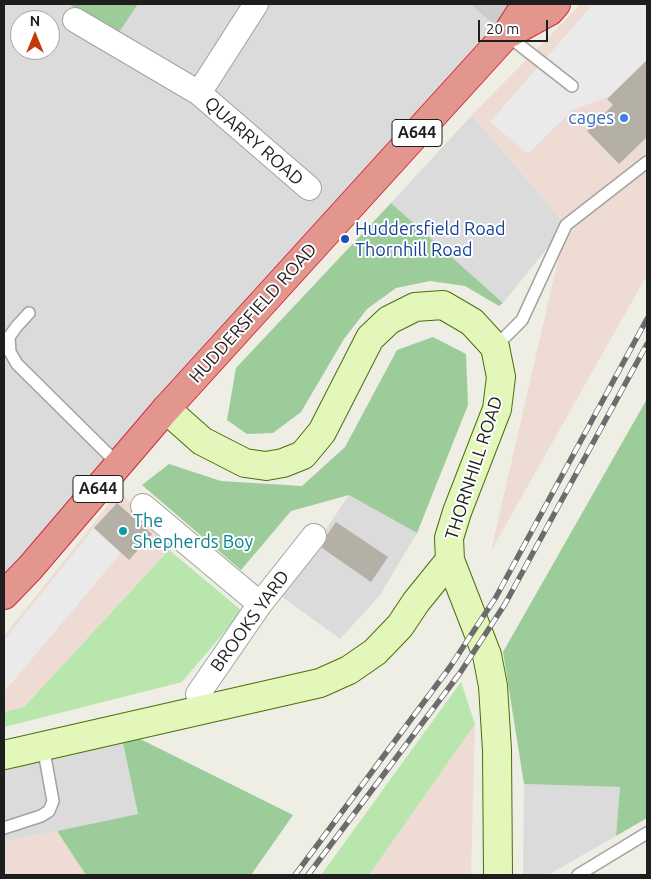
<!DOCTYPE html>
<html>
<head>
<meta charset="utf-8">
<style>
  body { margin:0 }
  #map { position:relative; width:651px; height:879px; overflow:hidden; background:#eeeee4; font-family:Ubuntu,sans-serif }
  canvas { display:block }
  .frame { position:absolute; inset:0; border:5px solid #1e1e1e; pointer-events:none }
  .north { position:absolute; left:10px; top:10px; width:50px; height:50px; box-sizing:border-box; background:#fff; border:1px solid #a5a5a5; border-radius:50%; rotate:0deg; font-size:14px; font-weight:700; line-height:20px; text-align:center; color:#1e1e1e }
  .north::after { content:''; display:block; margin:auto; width:18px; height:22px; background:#c23c09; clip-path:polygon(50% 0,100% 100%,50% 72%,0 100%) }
  .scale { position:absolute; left:478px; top:20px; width:70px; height:22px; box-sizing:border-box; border:2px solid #1e1e1e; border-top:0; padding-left:6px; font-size:15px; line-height:18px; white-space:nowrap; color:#1e1e1e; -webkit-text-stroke:4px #fff; paint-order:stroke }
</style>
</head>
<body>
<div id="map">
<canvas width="651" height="879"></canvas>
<div class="frame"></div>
<div class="north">N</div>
<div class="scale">20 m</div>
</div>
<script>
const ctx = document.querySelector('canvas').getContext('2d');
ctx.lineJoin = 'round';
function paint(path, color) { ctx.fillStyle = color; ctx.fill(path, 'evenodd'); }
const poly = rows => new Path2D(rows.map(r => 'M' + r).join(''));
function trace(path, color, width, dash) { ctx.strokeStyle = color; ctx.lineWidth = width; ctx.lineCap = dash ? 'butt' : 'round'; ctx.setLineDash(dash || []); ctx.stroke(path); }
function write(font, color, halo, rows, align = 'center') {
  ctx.font = font + ' Ubuntu,sans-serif'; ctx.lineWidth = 4; ctx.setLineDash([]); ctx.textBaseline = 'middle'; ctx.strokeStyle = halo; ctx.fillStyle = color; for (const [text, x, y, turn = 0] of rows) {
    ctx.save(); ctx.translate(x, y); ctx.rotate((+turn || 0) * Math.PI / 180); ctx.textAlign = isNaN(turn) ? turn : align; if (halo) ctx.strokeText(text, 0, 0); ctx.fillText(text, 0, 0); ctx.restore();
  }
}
paint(poly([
  [4,4,69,4,117,34,138,4,470,4,506,35,4,587],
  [20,20,50,20,50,50,20,50],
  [472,115,566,225,503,303,391,203],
  [349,495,417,533,380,595,340,639,281,596],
  [120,729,138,814,4,842,4,755],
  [524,784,620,787,616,836,548,875,523,875]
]), '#dcdbdb');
paint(poly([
  [581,4,647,4,647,275,491,551,566,225,472,115],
  [120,490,169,550,24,707,4,712,4,636],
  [475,724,471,875,369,875],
  [57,831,86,875,4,875,4,842]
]), '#eedcd4');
paint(poly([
  [470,4,526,4,506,35]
]), '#ccc');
paint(poly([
  [169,550,242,611,182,682,4,727,4,712,24,707],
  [461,682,475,724,369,875,321,875]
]), '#b8e6ac');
paint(poly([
  [69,4,138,4,117,35],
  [391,203,503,303,499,306,465,286,430,281,396,288,367,309,344,339,301,412,273,433,247,434,227,420,236,368],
  [433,337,466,354,468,405,417,533,349,495,291,511,241,570,142,485,169,464,221,481,302,486,345,447,397,350],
  [647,399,647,818,616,836,620,787,524,784,503,652],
  [120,729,293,815,251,875,86,875,57,831,138,814]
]), '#9bcc9a');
paint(poly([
  [593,4,647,4,647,60,611,96,572,110,528,154,490,122],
  [94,528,121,553,4,692,4,640]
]), '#eaeaea');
paint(poly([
  [647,60,647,137,619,164,587,131,613,105,607,99],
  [117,503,152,534,129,560,94,528],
  [336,522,388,557,371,582,322,548,327,538,327,535]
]), '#b4b0a6');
const lane = poly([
  [508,36,572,86],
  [29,313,17,326,9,337,10,352,17,364,119,465],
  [495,347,522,320,566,225,647,162],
  [4,828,41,816,49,811,53,801,43,746],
  [578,875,647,833]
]);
const street = poly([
  [75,20,199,93,309,188],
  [199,93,256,4],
  [143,506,260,604],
  [203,710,198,694,260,604,314,536]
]);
const secondary = poly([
  [166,409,202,441,245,463,266,466,283,463,303,455,322,432,370,338,389,320,415,307,443,305,472,322,495,347,501,377,497,409,457,512,449,538,450,560,487,655,493,686,497,750,498,875],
  [4,755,320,683,349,670,375,652,400,626,416,602,450,560]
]);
const highway = poly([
  [510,33,550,11,556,4],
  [4,595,30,568,166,409,506,35,526,4]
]);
trace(lane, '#a2a2a2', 14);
trace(street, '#a2a2a2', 26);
trace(secondary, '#487009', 30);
trace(highway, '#d22b36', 30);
trace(lane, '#fff', 11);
trace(street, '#fff', 24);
trace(secondary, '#e3f7ba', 28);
trace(highway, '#e3968e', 28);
const rail = poly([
  [295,875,450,667,496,597,647,319],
  [308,875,460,673,505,604,647,344]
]);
trace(rail, '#6c6c6c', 5.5);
trace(rail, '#fff', 4, [11]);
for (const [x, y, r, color] of [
  [624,118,5,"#3f7fe0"],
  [345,239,5,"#1a4fb4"],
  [123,531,5,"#0f9aa8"]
]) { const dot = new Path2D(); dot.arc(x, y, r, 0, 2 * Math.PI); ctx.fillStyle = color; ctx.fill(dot); trace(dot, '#fff', 2); }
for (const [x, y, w] of [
  [417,133,50],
  [98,489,50]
]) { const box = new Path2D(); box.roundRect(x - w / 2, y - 13.5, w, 27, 4); ctx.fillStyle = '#fff'; ctx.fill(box); trace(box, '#1e1e1e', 1); }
write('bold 16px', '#1e1e1e', null, [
  ["A644",417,133],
  ["A644",98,489]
]);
write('18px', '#366cbe', '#fff', [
  ["cages",614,118]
], 'right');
write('18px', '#1e1e1e', '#fff', [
  ["QUARRY ROAD",254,141,41],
  ["HUDDERSFIELD ROAD",253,313,-48],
  ["THORNHILL ROAD",474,468,-72],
  ["BROOKS YARD",250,621,-54]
]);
write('18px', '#164399', '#fff', [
  ["Huddersfield Road",355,229],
  ["Thornhill Road",355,250]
], 'left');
write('18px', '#0d838f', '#fff', [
  ["The",133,521],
  ["Shepherds Boy",133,542]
], 'left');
</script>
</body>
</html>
